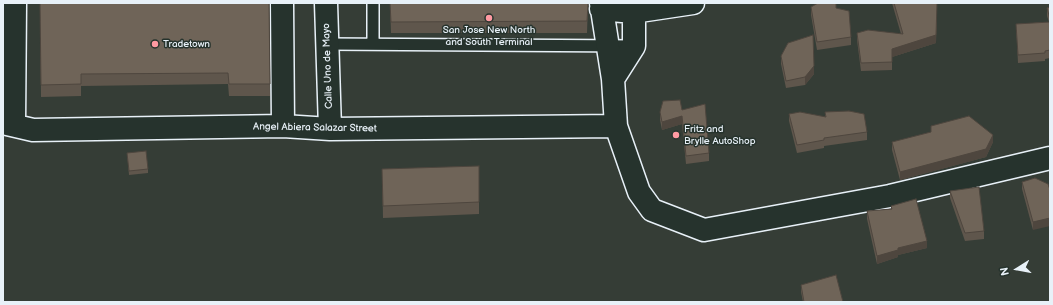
<!DOCTYPE html>
<html>
<head>
<meta charset="utf-8">
<style>
  body { margin:0 }
  #map { position:relative; width:1053px; height:305px; overflow:hidden; background:#353d36; font-family:"Balsamiq Sans",sans-serif }
  canvas { display:block }
  .frame { position:absolute; inset:0; border:4px solid #e8f1f8; pointer-events:none }
  .north { position:absolute; left:997px; top:249px; width:40px; height:40px; -webkit-text-stroke:3px #26332d; paint-order:stroke; rotate:259deg; font-size:11px; font-weight:700; line-height:16px; text-align:center; color:#e8f1f8 }
  .north::after { content:''; display:block; margin:auto; width:14px; height:18px; background:#e8f1f8; clip-path:polygon(50% 0,100% 100%,50% 72%,0 100%) }
</style>
</head>
<body>
<div id="map">
<canvas width="1053" height="305"></canvas>
<div class="frame"></div>
<div class="north">N</div>
</div>
<script>
const ctx = document.querySelector('canvas').getContext('2d');
ctx.lineJoin = 'round';
const poly = rows => new Path2D(rows.map(r => 'M' + r).join(''));
function trace(path, color, width, dash) { ctx.strokeStyle = color; ctx.lineWidth = width; ctx.lineCap = dash ? 'butt' : 'round'; ctx.setLineDash(dash || []); ctx.stroke(path); }
function paint(path, color) { ctx.fillStyle = color; ctx.fill(path, 'evenodd'); }
function write(font, color, halo, rows, align = 'center') {
  ctx.font = font + ' "Balsamiq Sans",sans-serif'; ctx.lineWidth = 3; ctx.setLineDash([]); ctx.textBaseline = 'middle'; ctx.strokeStyle = halo; ctx.fillStyle = color; for (const [text, x, y, turn = 0] of rows) {
    ctx.save(); ctx.translate(x, y); ctx.rotate((+turn || 0) * Math.PI / 180); ctx.textAlign = isNaN(turn) ? turn : align; if (halo) ctx.strokeText(text, 0, 0); ctx.fillText(text, 0, 0); ctx.restore();
  }
}
const service = poly([
  [373,3,373,43],
  [327,44,634,46]
]);
const minor = poly([
  [282,3,283,126],
  [326,3,330,129],
  [601,3,613,79,616,126,639,192,652,210,704,230,890,196,1050,158],
  [601,9,633,12,693,3],
  [613,79,634,46,634,3],
  [3,123,33,130,283,126,330,129,616,126],
  [14,125,15,3]
]);
trace(service, '#e8f1f8', 14);
trace(minor, '#e8f1f8', 25);
trace(service, '#26332d', 11);
trace(minor, '#26332d', 22);
paint(poly([
  [40,3,269,3,270,96,229,96,228,84,81,86,81,96,41,97],
  [390,3,588,3,587,33,391,33],
  [892,3,937,3,936,43,892,57,892,70,861,71,857,40,857,33,901,34],
  [811,7,836,8,851,37,851,45,817,50,811,15],
  [1050,7,1050,58,1045,59,1045,61,1018,63,1016,24,1049,22,1047,16,1047,8],
  [781,56,814,74,805,85,786,88,781,64],
  [682,110,709,153,709,161,686,164,682,124,662,130,660,120,660,112],
  [825,112,867,132,867,140,824,146,824,148,797,153,789,121,789,114,825,117],
  [892,142,993,142,986,157,900,180,892,150],
  [127,153,148,169,148,173,129,175],
  [382,169,479,178,479,214,383,218],
  [1035,178,1033,230,1022,189,1022,182],
  [950,191,984,231,984,239,965,241,950,198],
  [891,206,927,248,898,255,898,257,877,264,867,219,867,211,891,209],
  [801,285,843,302,803,302,801,292]
]), '#5f564c');
paint(poly([
  [937,3,936,43,892,57,892,49],
  [814,66,814,74,805,85,805,77],
  [682,116,682,124,662,130,662,122],
  [993,135,993,142,986,157,900,180,900,172],
  [1050,218,1050,226,1033,230,1033,222],
  [927,241,927,248,898,255,898,257,877,264,877,256,898,248]
]), '#4e463e');
const building = poly([
  [40,3,269,3,270,84,229,84,228,73,81,74,81,84,41,85,40,3],
  [390,3,588,3,587,21,391,22,390,3],
  [818,3,836,3,836,8,849,11,851,37,817,42,811,7,818,3],
  [894,3,937,3,936,35,892,49,892,62,861,63,857,33,868,30,903,34,894,3],
  [1050,7,1050,19,1047,8,1050,7],
  [1050,22,1050,50,1045,51,1045,53,1018,55,1016,24,1050,22],
  [813,35,814,66,805,77,786,81,781,56,788,43,813,35],
  [680,100,682,110,705,104,709,153,686,156,682,116,662,122,660,112,663,101,680,100],
  [849,111,864,114,867,132,824,138,824,140,797,145,789,114,800,112,826,117,825,112,849,111],
  [969,116,993,135,986,149,900,172,892,142,931,132,931,126,969,116],
  [146,151,148,169,129,171,127,153,146,151],
  [479,166,479,202,383,206,382,169,479,166],
  [1035,178,1048,184,1050,190,1050,218,1033,222,1022,182,1035,178],
  [979,187,984,231,965,233,950,191,979,187],
  [916,199,927,241,898,248,898,250,877,256,867,211,892,209,891,206,916,199],
  [836,275,843,302,804,302,801,285,836,275]
]);
paint(building, '#6f6458');
trace(building, '#4e463e', 1);
for (const [x, y, r, color] of [
  [489,18,4,"#ff9aa2"],
  [155,44,4,"#ff9aa2"],
  [676,135,4,"#ff9aa2"]
]) { const dot = new Path2D(); dot.arc(x, y, r, 0, 2 * Math.PI); ctx.fillStyle = color; ctx.fill(dot); trace(dot, '#26332d', 1.5); }
write('10px', '#e8f1f8', '#26332d', [
  ["San Jose New North",489,30,"center"],
  ["and South Terminal",489,42,"center"],
  ["Tradetown",163,44],
  ["Fritz and",684,129],
  ["Brylle AutoShop",684,141]
], 'left');
write('10px', '#e8f1f8', '#26332d', [
  ["Calle Uno de Mayo",328,66,-92],
  ["Angel Abiera Salazar Street",315,128,1]
]);
</script>
</body>
</html>
